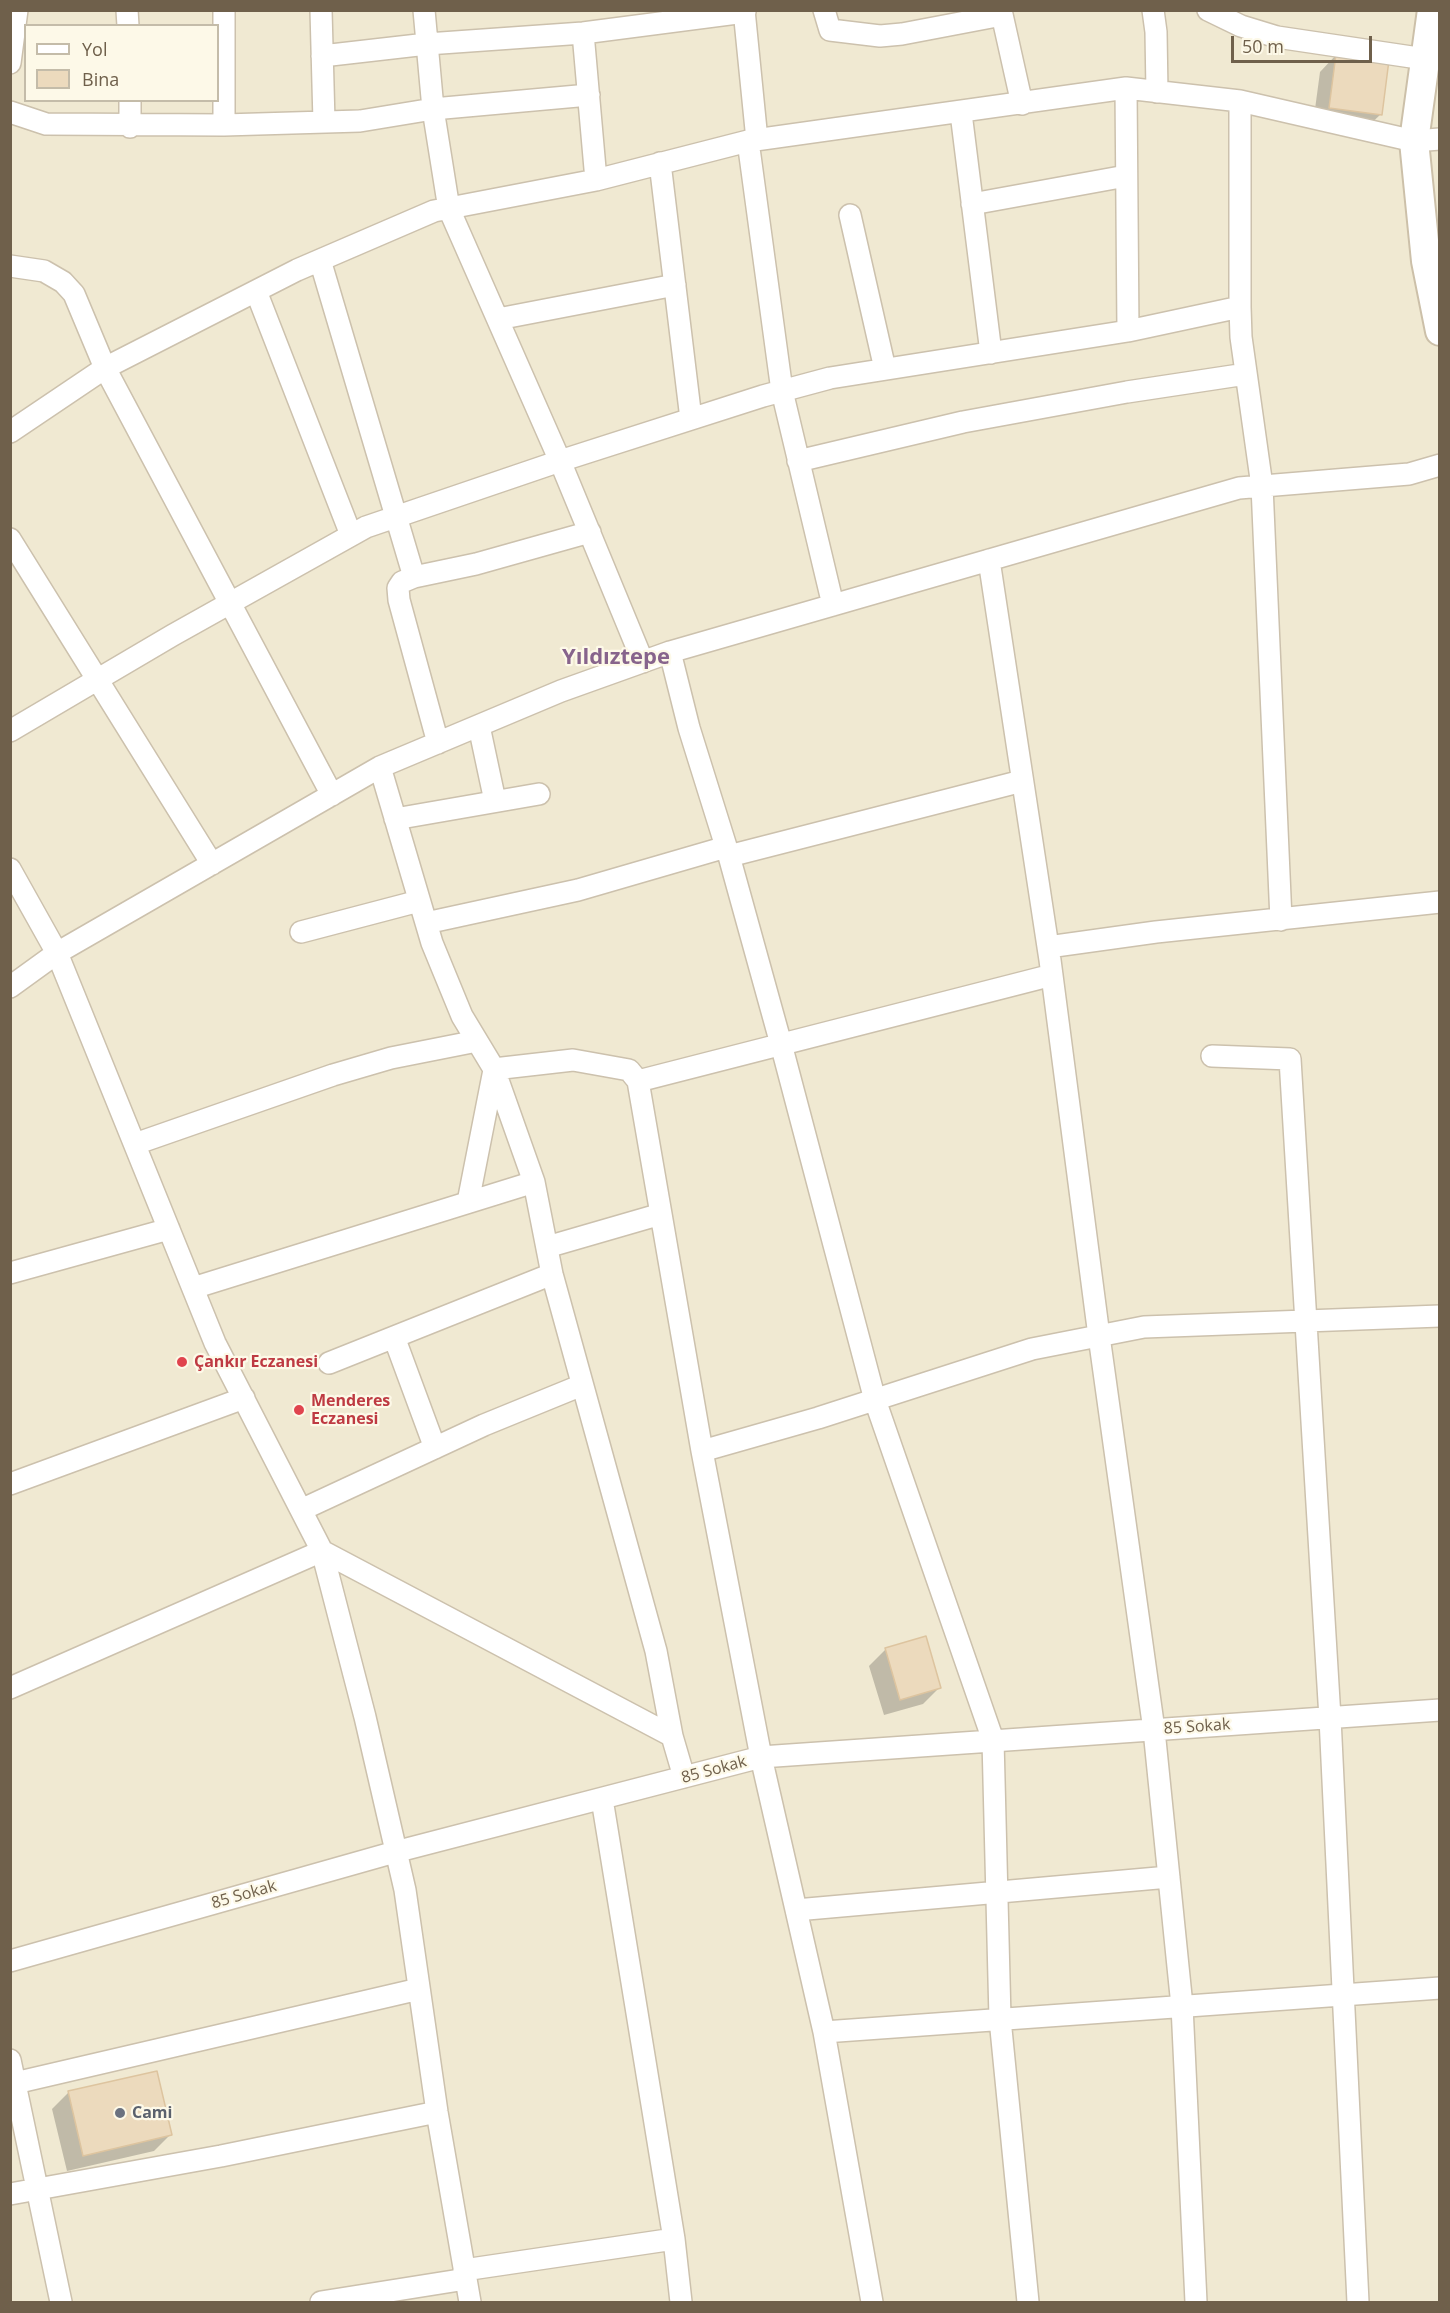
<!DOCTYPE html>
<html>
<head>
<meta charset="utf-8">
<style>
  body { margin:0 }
  #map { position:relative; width:1450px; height:2313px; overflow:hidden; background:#faf6e3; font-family:"Open Sans",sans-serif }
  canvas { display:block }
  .frame { position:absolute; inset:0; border:12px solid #6f604b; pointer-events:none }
  .legend { position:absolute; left:24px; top:24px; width:195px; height:78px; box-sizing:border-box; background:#fdf9e8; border:2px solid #c4bca9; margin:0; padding:8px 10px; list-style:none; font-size:18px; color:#6f604b }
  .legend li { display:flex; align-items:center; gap:12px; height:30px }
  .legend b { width:30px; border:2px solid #c4bca9 }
  .scale { position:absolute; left:1231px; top:36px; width:141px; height:27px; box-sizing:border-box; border:3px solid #6f604b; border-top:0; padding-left:8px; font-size:18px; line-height:21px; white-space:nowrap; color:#6f604b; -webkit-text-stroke:4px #fdf9e8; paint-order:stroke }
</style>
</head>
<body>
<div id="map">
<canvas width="1450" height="2313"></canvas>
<div class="frame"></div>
<ul class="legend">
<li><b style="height:8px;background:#fff"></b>Yol</li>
<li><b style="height:16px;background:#ecdabd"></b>Bina</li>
</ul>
<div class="scale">50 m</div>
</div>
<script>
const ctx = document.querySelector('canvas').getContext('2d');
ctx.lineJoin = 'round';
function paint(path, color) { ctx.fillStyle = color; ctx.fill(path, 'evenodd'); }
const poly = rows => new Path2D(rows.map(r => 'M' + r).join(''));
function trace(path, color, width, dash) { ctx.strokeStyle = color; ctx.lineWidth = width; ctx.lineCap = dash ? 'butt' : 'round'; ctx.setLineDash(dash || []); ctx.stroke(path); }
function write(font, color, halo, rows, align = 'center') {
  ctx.font = font + ' "Open Sans",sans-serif'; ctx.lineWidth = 4.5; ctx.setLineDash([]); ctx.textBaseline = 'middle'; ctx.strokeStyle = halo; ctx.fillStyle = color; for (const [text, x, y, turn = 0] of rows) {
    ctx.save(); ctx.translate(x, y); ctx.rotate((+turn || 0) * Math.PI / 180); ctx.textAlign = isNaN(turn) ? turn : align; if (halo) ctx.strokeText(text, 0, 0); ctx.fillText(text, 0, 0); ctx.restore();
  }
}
paint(poly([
  [11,11,1439,11,1439,2302,11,2302],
  [26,26,218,26,218,100,26,100]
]), '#f0e9d2');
paint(poly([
  [1336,55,1381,114,1364,130,1313,124,1320,72],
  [925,1638,940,1687,923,1704,884,1715,869,1666,885,1650],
  [69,2092,170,2135,154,2151,67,2171,52,2109]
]), '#0003');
const building = poly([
  [1336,54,1389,60,1382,115,1329,108,1336,54],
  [926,1636,941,1688,900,1700,885,1648,926,1636],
  [157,2071,172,2135,83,2156,68,2091,157,2071]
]);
paint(building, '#ecdabd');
trace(building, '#ddc49f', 1.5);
const street = poly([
  [127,10,128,26],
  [321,10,324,122],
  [424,10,433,109,449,209,560,461,643,662],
  [744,10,757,140],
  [824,10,830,30,880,36,902,34,1002,15],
  [1001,10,1022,104],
  [1153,10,1156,32,1157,92],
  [1208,10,1241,26,1277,37,1425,59],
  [583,33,596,180],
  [322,56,427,44,583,33,745,12],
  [10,63,17,10],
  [1126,88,1128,331],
  [130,100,130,127],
  [1240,101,1240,307],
  [10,112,46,124,224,125,360,121,433,109,589,95],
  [961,113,991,353],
  [224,125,224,10],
  [748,141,782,391,833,605],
  [660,163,691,419],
  [972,204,1126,176],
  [850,215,885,369],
  [320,260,414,577,402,582,398,588,399,600,438,743],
  [10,266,44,271,63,282,74,294,105,368,332,795],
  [256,291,351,535],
  [498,319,675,285],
  [10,432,105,368,297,270,434,211,596,180,748,141,1126,88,1240,101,1414,141,1440,139],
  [798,461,963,422,1127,392,1246,374],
  [10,539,212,864],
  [989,560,1050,960,1099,1336,1154,1730,1182,2006,1196,2302],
  [414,577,476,564,590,532],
  [670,652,689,728,729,856,781,1044,875,1400,993,1740,1000,2019,1028,2302],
  [479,726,495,801],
  [10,731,173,635,366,527,560,461,763,396,830,378,1128,331,1240,307,1241,337,1262,486,1281,920],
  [380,767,432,943,462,1016,494,1069,573,1060,629,1070,638,1081,702,1451,761,1757,824,2032,872,2302],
  [395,819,539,794],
  [729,856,1022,781],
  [10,869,57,953,215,1343,322,1551,365,1717,405,1890,437,2112,470,2302],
  [426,923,578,890,726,847],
  [301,932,419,901],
  [1048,947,1156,932,1440,902],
  [10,987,57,953,380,767,561,691,670,652,1239,488,1409,474,1440,465],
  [1212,1056,1290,1059,1330,1718,1358,2302],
  [494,1069,534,1182,552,1274,656,1651,672,1736],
  [638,1081,1052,975],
  [135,1144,333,1075,391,1058,477,1041],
  [468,1202,494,1070],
  [547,1247,661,1214],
  [10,1273,169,1229],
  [193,1288,534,1182],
  [394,1337,435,1448],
  [329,1363,552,1274],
  [702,1451,818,1418,1032,1349,1144,1327,1440,1316],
  [10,1484,244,1398],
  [301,1510,484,1425,582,1385],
  [10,1688,322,1551,672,1736,684,1777],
  [602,1799,674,2239,681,2302],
  [796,1910,1169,1877],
  [10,1961,395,1852,761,1757,1440,1710],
  [824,2032,1440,1988],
  [10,2060,61,2302],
  [15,2083,419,1989],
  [10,2194,221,2156,437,2112],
  [464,2270,674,2239],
  [321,2302,466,2279]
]);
const secondary = poly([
  [1432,10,1414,141,1426,261,1440,331]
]);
trace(street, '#ccc1ad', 24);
trace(secondary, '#ccc0a9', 32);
trace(street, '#fff', 21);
trace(secondary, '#fff', 28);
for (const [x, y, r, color] of [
  [182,1362,6,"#e0444e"],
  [299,1410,6,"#e0444e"],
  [120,2113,6,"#6b7280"]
]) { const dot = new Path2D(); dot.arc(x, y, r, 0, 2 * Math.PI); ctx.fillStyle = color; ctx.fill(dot); trace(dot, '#fdf9e8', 2); }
write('bold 16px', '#be3a42', '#fdf9e8', [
  ["Çankır Eczanesi",194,1362],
  ["Menderes",311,1401],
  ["Eczanesi",311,1419]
], 'left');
write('16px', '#6f604b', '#fdf9e8', [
  ["85 Sokak",1197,1727,-4],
  ["85 Sokak",714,1770,-15],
  ["85 Sokak",244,1895,-16]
]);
write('bold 16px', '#5b616d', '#fdf9e8', [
  ["Cami",132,2113]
], 'left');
write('bold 22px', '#87648c', '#fdf9e8', [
  ["Yıldıztepe",616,658]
]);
</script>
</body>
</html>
